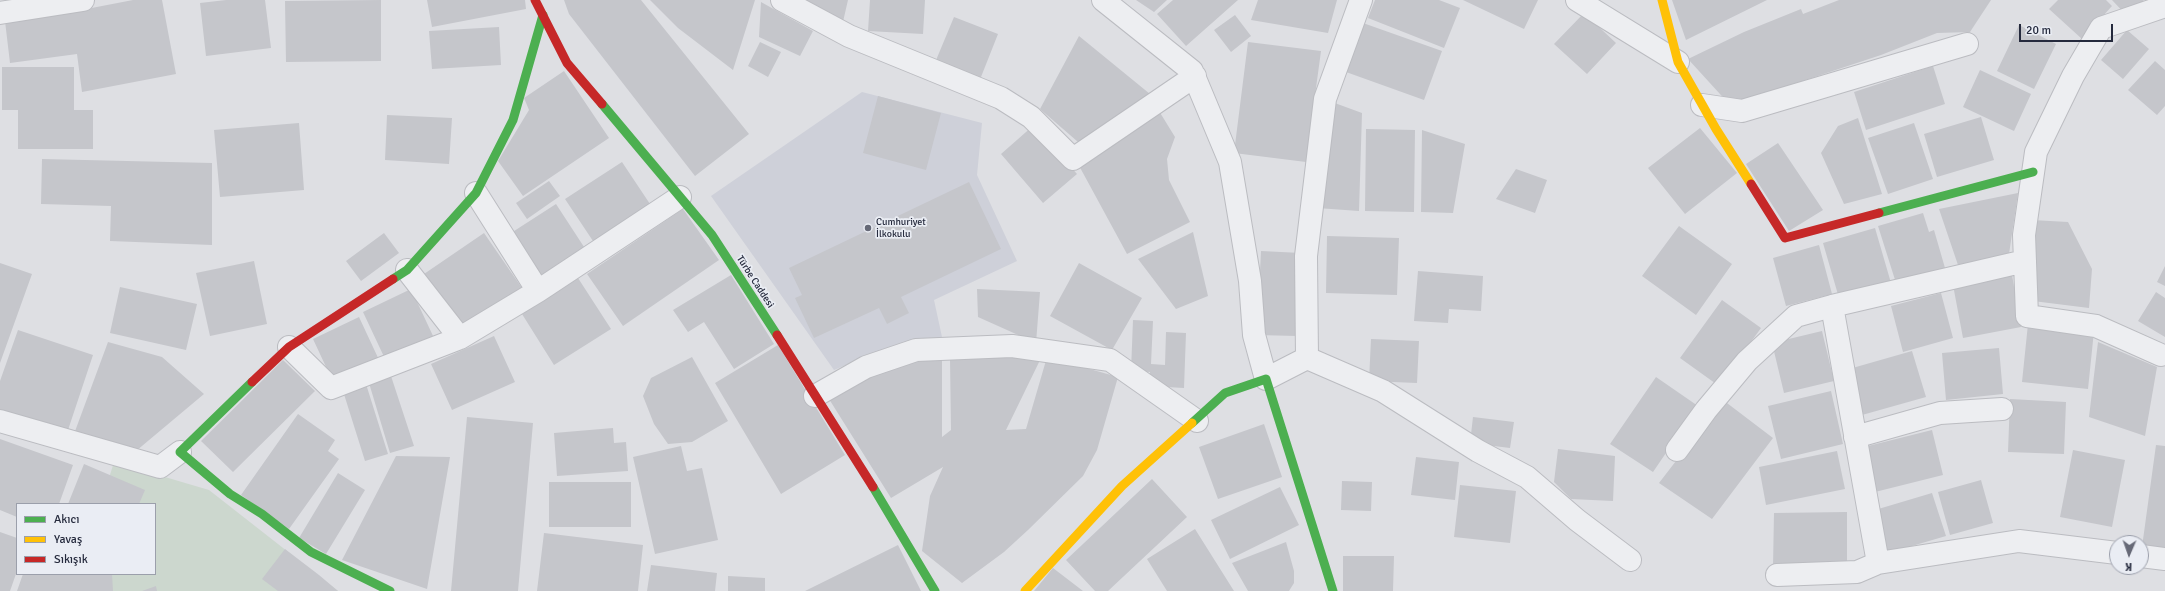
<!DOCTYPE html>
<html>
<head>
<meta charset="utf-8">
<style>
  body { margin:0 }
  #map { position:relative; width:2165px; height:591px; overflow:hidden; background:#dedfe3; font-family:Signika,sans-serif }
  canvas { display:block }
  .legend { position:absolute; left:16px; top:503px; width:140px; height:72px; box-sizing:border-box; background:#eaedf4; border:1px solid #9b9fab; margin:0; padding:5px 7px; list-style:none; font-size:12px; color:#252a3d }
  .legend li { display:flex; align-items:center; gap:8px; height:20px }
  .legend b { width:20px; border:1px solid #9b9fab }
  .north { position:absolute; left:2109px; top:535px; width:40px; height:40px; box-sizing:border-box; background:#eaedf4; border:1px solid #9b9fab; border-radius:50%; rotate:182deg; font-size:11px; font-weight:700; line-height:16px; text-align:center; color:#252a3d }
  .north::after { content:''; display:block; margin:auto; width:14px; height:18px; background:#666977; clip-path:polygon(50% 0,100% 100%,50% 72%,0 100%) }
  .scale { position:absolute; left:2019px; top:24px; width:94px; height:18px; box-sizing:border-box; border:2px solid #252a3d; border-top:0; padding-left:5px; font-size:12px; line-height:14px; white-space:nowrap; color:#252a3d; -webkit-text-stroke:3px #eaedf4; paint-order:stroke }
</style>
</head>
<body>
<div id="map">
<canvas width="2165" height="591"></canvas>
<ul class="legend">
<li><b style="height:5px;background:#4caf50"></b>Akıcı</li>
<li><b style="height:5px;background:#ffc107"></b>Yavaş</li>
<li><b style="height:5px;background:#c62828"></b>Sıkışık</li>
</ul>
<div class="north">K</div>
<div class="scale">20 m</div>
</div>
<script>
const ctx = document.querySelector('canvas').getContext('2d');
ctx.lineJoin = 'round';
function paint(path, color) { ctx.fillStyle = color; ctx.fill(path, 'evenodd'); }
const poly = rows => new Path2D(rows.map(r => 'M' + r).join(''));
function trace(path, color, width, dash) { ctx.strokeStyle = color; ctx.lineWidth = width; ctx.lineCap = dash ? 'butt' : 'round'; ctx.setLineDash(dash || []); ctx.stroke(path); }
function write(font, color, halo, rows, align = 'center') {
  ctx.font = font + ' Signika,sans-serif'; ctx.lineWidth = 3.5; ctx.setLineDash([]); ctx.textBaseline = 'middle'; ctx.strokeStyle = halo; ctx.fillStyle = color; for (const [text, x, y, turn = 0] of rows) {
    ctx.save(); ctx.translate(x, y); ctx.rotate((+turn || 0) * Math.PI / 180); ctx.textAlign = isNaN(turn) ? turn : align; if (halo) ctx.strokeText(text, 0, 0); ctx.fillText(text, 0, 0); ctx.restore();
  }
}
paint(poly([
  [862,92,982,123,977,175,1017,261,934,300,942,337,884,349,834,370,711,196]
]), '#ced0d9');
paint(poly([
  [114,462,209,490,338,591,71,591,77,574,155,574,155,504,101,504]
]), '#ccd7ce');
paint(poly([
  [133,0,162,0,176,74,82,92,77,54,10,63,5,21,71,12],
  [226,0,265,0,271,48,206,56,200,3],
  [381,0,381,61,286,62,285,1],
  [427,0,525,0,526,9,432,27],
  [564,0,641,0,749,134,695,176,569,14],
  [650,0,755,0,733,70,678,28],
  [796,0,848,0,842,26],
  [870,0,925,0,923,34,868,31],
  [1136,0,1167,0,1154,12],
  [1173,0,1238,0,1186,46,1157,14],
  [1258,0,1337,0,1328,33,1251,20],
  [1375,0,1439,0,1460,8,1444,48,1368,18],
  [1463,0,1538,0,1524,29],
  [1672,0,1767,0,1686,40],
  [1839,0,1991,0,1970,32,1937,33,1881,55,1730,105,1688,59,1744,32,1801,9,1803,14],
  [2058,0,2106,0,2112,6,2082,39,2049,9],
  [2112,0,2144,0,2127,16],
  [761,2,813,31,800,56,759,37],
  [1584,13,1616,43,1587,74,1554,44],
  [1235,15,1251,36,1231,52,1214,30],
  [954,17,998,34,979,82,934,65],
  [1363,23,1442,51,1424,100,1346,72],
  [2019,25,2056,44,2034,89,1997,71],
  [499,27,501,65,432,69,429,31],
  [2127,30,2149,49,2123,79,2101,60],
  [1079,36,1150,94,1085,148,1040,109],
  [760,42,781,52,768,77,748,66],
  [1248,42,1321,51,1306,162,1234,153],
  [2155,61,2165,70,2165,106,2157,115,2128,90],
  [1933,66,1945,104,1866,130,1854,92],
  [2,67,74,67,74,110,93,110,93,149,18,149,18,110,2,110],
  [1980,70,2031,94,2014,131,1963,107],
  [564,71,609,138,523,196,498,161,529,110,524,98],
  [878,96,941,113,926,170,863,153],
  [1332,102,1362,113,1359,211,1317,208],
  [1159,111,1175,137,1167,159,1169,180,1190,222,1127,254,1077,162],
  [387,115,452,118,449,164,385,160],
  [1981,117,1994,160,1937,177,1924,134],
  [1858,118,1882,194,1844,204,1821,153,1838,126],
  [299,123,304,190,220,197,214,130],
  [1914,123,1933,179,1888,194,1868,138],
  [1034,125,1077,174,1043,203,1001,154],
  [1700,128,1737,173,1685,214,1648,168],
  [1366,129,1415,130,1414,212,1365,211],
  [1422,130,1465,144,1453,213,1421,212],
  [1778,143,1823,210,1789,231,1746,164],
  [42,159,212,163,212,245,110,241,111,206,41,204],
  [622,162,652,207,595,244,565,199],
  [1516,169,1547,180,1535,213,1496,199],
  [549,181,560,196,527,219,516,203],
  [969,182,1001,249,901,297,909,313,887,324,879,308,814,338,795,298,802,295,789,268],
  [2018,193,2009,254,1958,265,1939,209],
  [556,204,586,250,541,279,511,233],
  [683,209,719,260,623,326,587,274],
  [1923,213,1929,232,1934,230,1945,268,1896,283,1878,226],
  [2032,220,2068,222,2092,269,2089,308,2033,301],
  [1679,226,1732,264,1696,315,1642,276],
  [1875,228,1891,283,1839,298,1823,243],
  [1193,232,1208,296,1176,309,1138,259],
  [384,233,399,253,361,281,346,261],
  [484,233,522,288,462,329,424,274],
  [1327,236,1399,238,1397,295,1326,293],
  [1819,245,1832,294,1786,306,1773,258],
  [1261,251,1301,253,1297,336,1257,335],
  [254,261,267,324,210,336,196,273],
  [0,263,32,274,0,363],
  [1079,263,1142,298,1112,350,1050,316],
  [2165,266,2165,286,2157,282],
  [1418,271,1483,276,1481,311,1449,309,1448,323,1414,321],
  [731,275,774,344,734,369,704,322,688,332,673,310],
  [2012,275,2021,327,1963,338,1953,285],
  [578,278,611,329,554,365,522,314],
  [120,287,197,304,186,350,110,333],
  [411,289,434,338,386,361,363,312],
  [977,289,1040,292,1036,343,978,317],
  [2156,292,2165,298,2165,337,2138,321],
  [1941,293,1953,338,1903,352,1891,306],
  [1722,300,1761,328,1719,386,1680,358],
  [359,317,380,362,334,384,313,339],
  [1133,320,1153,321,1151,364,1165,365,1166,332,1186,333,1184,388,1150,386,1150,372,1131,371],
  [2028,324,2094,331,2088,389,2022,382],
  [18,330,93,355,67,433,0,411,0,381],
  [1822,331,1834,381,1784,393,1772,343],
  [494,336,515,382,452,410,431,364],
  [1371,339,1419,341,1417,383,1369,381],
  [108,342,162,357,204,394,136,451,74,434],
  [2098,342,2157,367,2145,436,2089,417],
  [778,345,845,455,781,494,715,383],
  [1999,348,2003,394,1946,400,1942,353],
  [1912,351,1926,397,1862,415,1849,369],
  [1042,356,1006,430,1026,429,1047,357,1118,377,1097,450,1083,476,1028,530,1004,552,962,583,922,551,930,496,943,467,891,498,829,399,869,376,902,364,942,358,942,437,951,430,950,358],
  [692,357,728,421,692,442,668,444,654,424,643,396,651,378],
  [283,360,315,391,233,472,201,441],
  [391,376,414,446,390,453,369,383],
  [1656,377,1698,406,1653,472,1610,444],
  [366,384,388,454,365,461,343,391],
  [1831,391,1843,444,1781,459,1768,406],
  [2010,399,2066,402,2064,454,2008,452],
  [1723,400,1773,438,1712,519,1659,483],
  [298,414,335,440,328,451,339,459,289,529,241,495],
  [467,417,533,423,518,591,451,591],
  [1473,417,1514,422,1510,448,1470,443],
  [1264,424,1282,477,1218,499,1199,447],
  [613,428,614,443,626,442,628,471,557,476,554,433],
  [1932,430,1943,475,1875,492,1864,447],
  [0,439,73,465,59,504,17,504,17,517,0,510],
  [2156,445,2165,446,2165,550,2142,547],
  [681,446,687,471,702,468,718,540,655,554,633,457],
  [1558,449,1615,456,1613,501,1571,499,1554,482],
  [2073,450,2125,460,2112,527,2060,517],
  [1837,451,1845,489,1766,505,1759,467],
  [396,456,450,457,427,589,342,560],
  [1416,457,1459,462,1455,500,1411,495],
  [84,464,145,490,139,504,68,504],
  [338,473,365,490,326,554,299,538],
  [1152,479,1187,517,1108,591,1095,591,1066,560],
  [1981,480,1993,523,1950,535,1938,492],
  [1342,481,1372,482,1371,511,1341,510],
  [549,482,631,482,631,527,549,527],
  [1460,485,1516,491,1510,543,1454,537],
  [1280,487,1299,525,1230,559,1211,520],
  [1932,493,1946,536,1888,553,1875,510],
  [1847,512,1847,567,1773,567,1774,513],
  [1195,529,1234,591,1167,591,1147,559],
  [0,532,17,538,17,571,10,591,0,591],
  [544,533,643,545,638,591,537,591],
  [1286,542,1294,571,1294,583,1289,591,1248,591,1232,563],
  [898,545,921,591,805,591],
  [285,549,319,575,338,591,278,591,262,579],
  [1343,556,1394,556,1393,591,1343,591],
  [651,565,717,573,715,591,647,591],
  [1053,568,1083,591,1034,591],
  [23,574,112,574,113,591,17,591],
  [728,576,765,578,765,591,728,591],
  [156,586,157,591,142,591]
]), '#c5c6cb');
const street = poly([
  [782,0,849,36,1001,98,1031,117,1073,159,1195,76],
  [1103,0,1192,71,1230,162,1250,281,1254,335,1266,379,1307,358],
  [1577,0,1678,62],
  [0,13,83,0],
  [1702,105,1742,111,1967,44],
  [476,193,538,291],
  [407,270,460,338],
  [289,347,331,388,460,338,538,291,680,197],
  [2161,355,2096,326,2027,316,2024,235,2036,152,2073,76,2101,28,2165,6],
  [1307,358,1383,391,1478,451,1527,477,1577,520,1630,560],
  [1307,358,1306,256,1325,99,1361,0],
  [815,396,866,367,916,350,1012,346,1110,360,1197,421],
  [0,421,160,467,180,452],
  [1855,437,1940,413,2002,409],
  [1677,450,1706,410,1747,361,1796,316,1832,306],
  [2141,556,2165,559],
  [1878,563,1832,306,2025,261],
  [1777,575,1857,572,1878,563,2019,541,2117,553]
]);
trace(street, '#bbbcc1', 24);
trace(street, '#edeef1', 22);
trace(poly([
  [602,104,712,235,777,335],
  [1879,213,2033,172],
  [393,279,407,270,476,193,513,120,543,15],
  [252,382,180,452,230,494,262,514,311,552,390,591],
  [1192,423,1225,393,1266,379,1333,591],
  [873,487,935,591]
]), '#4caf50', 9);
trace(poly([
  [1662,0,1678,62,1716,129,1751,184],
  [1025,591,1122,486,1192,423]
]), '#ffc107', 9);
trace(poly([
  [535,0,567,63,602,104],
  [1751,184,1785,238,1879,213],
  [777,335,873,487],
  [252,382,289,347,393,279]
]), '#c62828', 9);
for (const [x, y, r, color] of [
  [868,228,4,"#666977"]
]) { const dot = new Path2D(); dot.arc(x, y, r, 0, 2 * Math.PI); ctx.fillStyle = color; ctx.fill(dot); trace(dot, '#eaedf4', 1.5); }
write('10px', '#252a3d', '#eaedf4', [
  ["Cumhuriyet",876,222],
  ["İlkokulu",876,234]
], 'left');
write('10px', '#252a3d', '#eaedf4', [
  ["Türbe Caddesi",755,282,57]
]);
</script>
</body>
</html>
